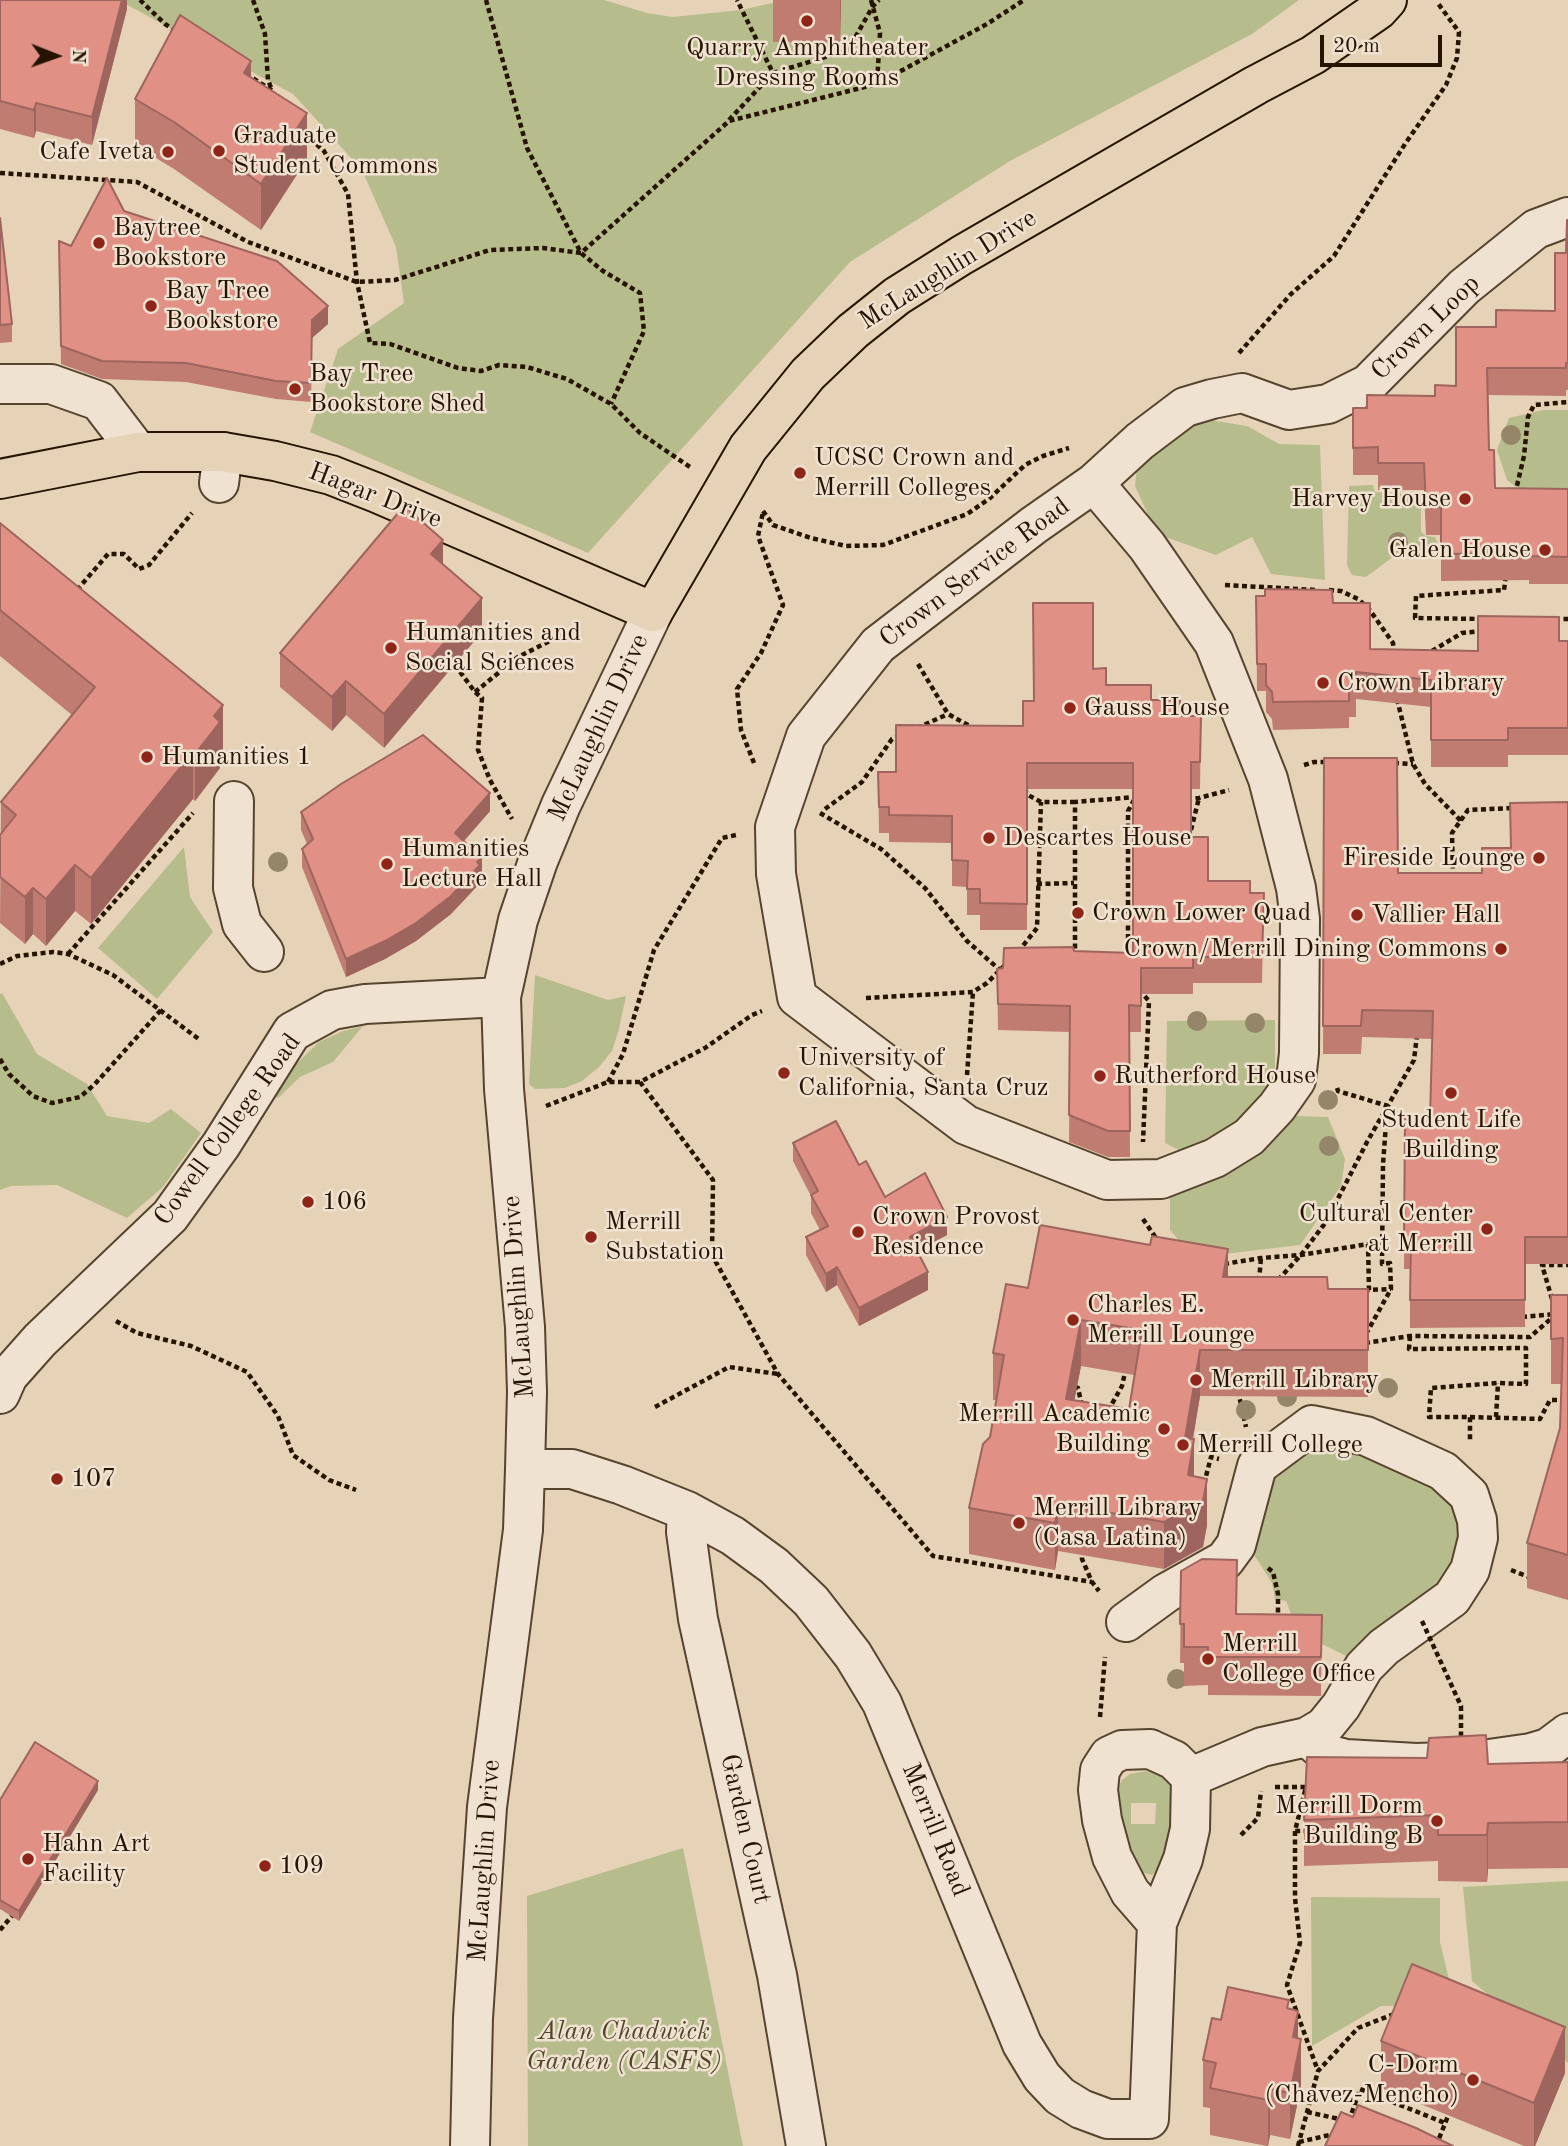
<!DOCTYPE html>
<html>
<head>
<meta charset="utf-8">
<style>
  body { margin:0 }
  #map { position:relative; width:1568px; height:2146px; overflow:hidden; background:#e6d3b7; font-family:"Old Standard TT",serif }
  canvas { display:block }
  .north { position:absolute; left:21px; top:21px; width:70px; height:70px; -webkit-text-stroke:5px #efe2d0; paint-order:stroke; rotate:91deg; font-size:19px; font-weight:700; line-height:28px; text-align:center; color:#271400 }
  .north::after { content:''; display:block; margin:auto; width:24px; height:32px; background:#271400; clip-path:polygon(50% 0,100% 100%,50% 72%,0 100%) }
  .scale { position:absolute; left:1320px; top:35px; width:122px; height:32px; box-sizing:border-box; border:4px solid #271400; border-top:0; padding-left:9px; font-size:21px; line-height:24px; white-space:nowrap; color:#271400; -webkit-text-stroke:5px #efe2d0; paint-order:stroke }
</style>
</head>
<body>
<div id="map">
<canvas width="1568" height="2146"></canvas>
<div class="north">N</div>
<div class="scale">20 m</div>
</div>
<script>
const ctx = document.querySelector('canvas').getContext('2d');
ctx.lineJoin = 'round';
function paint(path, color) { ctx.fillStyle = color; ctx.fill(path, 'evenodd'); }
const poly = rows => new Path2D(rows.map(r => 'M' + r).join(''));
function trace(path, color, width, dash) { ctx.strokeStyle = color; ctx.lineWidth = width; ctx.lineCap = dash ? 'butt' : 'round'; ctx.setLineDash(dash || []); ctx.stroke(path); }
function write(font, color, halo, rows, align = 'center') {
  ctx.font = font + ' "Old Standard TT",serif'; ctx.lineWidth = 5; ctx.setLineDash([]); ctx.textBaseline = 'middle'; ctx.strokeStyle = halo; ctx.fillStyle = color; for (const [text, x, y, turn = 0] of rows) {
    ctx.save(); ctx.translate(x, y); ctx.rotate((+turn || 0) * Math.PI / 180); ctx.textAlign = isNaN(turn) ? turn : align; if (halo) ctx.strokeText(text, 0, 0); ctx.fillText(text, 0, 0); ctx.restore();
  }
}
paint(poly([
  [118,0,604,0,647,13,673,17,741,10,785,0,1299,0,1252,34,1010,161,850,262,588,553,310,432,338,349,404,303,396,247,362,170,293,94],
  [1543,410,1568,410,1568,502,1529,497,1507,480,1497,450,1509,418],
  [1191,417,1247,426,1279,444,1320,445,1325,580,1271,574,1252,537,1216,555,1157,534,1135,486,1138,458],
  [1373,485,1375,492,1398,493,1421,499,1421,532,1426,536,1435,537,1441,551,1402,550,1366,577,1352,575,1347,565,1349,486],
  [184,847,190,897,213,932,157,999,98,948],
  [535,975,608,1000,626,996,619,1029,612,1051,598,1068,582,1081,565,1088,535,1089,529,1084],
  [2,993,37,1054,87,1084,107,1116,149,1123,171,1109,201,1133,163,1187,127,1218,57,1185,11,1186,0,1190,0,994],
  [1275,1020,1275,1076,1258,1111,1189,1155,1165,1143,1167,1021],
  [363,1026,333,1062,300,1077,278,1098,273,1096,295,1065,319,1042,343,1031],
  [1294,1116,1328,1117,1345,1159,1341,1186,1300,1245,1207,1256,1187,1250,1170,1230,1170,1189],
  [1325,1440,1436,1481,1457,1501,1458,1577,1354,1660,1306,1636,1293,1619,1286,1601,1275,1599,1272,1583,1249,1547,1270,1469],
  [1146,1771,1165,1777,1173,1788,1175,1807,1163,1864,1152,1875,1139,1872,1128,1852,1117,1802,1118,1787,1122,1780,1130,1774],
  [1156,1803,1155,1824,1131,1824,1131,1803],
  [683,1848,743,2146,528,2146,527,1896],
  [1568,1881,1568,2063,1472,1981,1463,1887],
  [1311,1897,1440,1898,1440,1942,1455,2005,1381,2006,1312,2046]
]), '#b7bc8d');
const minor = poly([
  [0,384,51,384,99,401,138,452],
  [219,483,223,452],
  [1094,483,1147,546,1214,643,1268,779,1296,888,1300,919,1299,1053,1296,1080,1277,1107,1249,1137,1215,1158,1161,1179,1107,1180,966,1125,797,997,776,874,775,827,806,736,878,645,1034,525,1094,483,1140,441,1185,407,1212,399,1242,393,1289,410,1328,404,1368,384,1464,287,1536,229,1568,217],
  [234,801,233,888,242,924,264,952],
  [0,1394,8,1376,40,1340,170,1216,221,1145,292,1032,332,1010,365,1004,501,997],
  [525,1469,572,1469,622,1485,687,1511,733,1536,774,1566,811,1601,853,1655,882,1703,1022,2044,1042,2077,1060,2096,1081,2109,1108,2119,1149,2119,1157,1923],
  [687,1511,686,1532,698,1619,777,1975,806,2146],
  [1126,1622,1166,1593,1225,1560,1236,1545,1257,1466,1312,1425,1366,1436,1443,1471,1469,1495,1477,1520,1478,1538,1470,1570,1452,1598,1384,1647,1364,1667,1341,1706,1324,1727,1307,1737,1262,1747,1191,1777],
  [1307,1737,1327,1754,1346,1759,1416,1763,1475,1761,1531,1753,1548,1748,1568,1733],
  [1150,1749,1174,1760,1191,1777,1190,1829,1183,1859,1157,1923,1130,1892,1112,1857,1102,1820,1098,1790,1100,1770,1109,1756,1122,1750,1150,1749],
  [470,2146,473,2018,487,1807,523,1530,525,1469,527,1392,525,1327,504,1089,501,997,518,920,538,861,561,805,653,612]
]);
const major = poly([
  [0,479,138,452,223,452,275,461,331,475,377,493,653,612,748,448,808,374,853,331,897,296,962,255,1256,85,1313,55,1378,10,1387,0]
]);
trace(minor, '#57442e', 42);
trace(major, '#271400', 42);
trace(poly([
  [140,0,165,24,176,31],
  [253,0,265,34,268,80,272,90],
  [486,0,527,148,581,253,603,271,640,293,644,331,611,404],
  [871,0,880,33,877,84],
  [773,73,848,50,873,6,879,0],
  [246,74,273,91,273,96],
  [729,120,773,73,737,0],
  [304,133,324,151,348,194,357,282,370,343,390,344,458,368,481,371,499,365,527,367,567,379,611,404,640,433,690,467],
  [0,173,137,182,248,242,357,282,395,280,490,250,543,248,581,253,729,121,877,84,987,24,1024,0],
  [1239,353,1291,294,1334,256,1405,144,1446,85,1457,58,1459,32,1437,2],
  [1515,494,1524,456,1528,417,1534,405,1568,402],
  [763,511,773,525,811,538,846,546,883,545,967,514,989,499,1025,465,1043,456,1069,448],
  [1225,585,1317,590],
  [77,590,108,554,124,554,139,569,149,565,192,513],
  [1329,590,1341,591,1358,599,1369,609,1393,643,1394,652],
  [1483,619,1415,618,1416,596,1504,590,1506,575],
  [1555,619,1568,619],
  [1432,651,1462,633,1481,631],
  [918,664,948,714,975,729],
  [455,665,475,692,482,698,478,750,490,780,512,819],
  [475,692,518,657,580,626],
  [1397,699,1413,764,1425,784,1461,821],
  [917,728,948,714],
  [754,763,741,730,737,689,761,653,783,605,758,536,763,512],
  [1394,763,1413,764],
  [1304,765,1314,762,1330,762],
  [1024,789,1028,795,1041,802,1075,802],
  [1187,799,1199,798,1229,790],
  [825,809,862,782,892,739,899,736],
  [820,813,881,849,925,888,967,941,1001,971],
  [1191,830,1199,798],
  [1453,877,1452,833,1468,810,1514,808],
  [1037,884,1074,883],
  [1018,952,1037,928,1041,802],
  [68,954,193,813],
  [1128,956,1128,811,1135,798],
  [1075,957,1075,802,1136,797],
  [0,964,17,956,53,952,68,954,113,975,200,1040],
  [1139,990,1149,1001,1143,1142],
  [866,998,973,992,987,983,1007,963],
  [0,1059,9,1074,33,1096,52,1103,80,1097,95,1084,161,1010],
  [967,1075,973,992],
  [608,1082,623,1054,654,950,722,838,736,835],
  [640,1082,713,1180,712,1255,778,1374,933,1556,1092,1582],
  [1337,1088,1338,1091,1388,1106],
  [546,1106,608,1082,640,1082,705,1048,752,1015,762,1011],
  [1143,1219,1158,1241],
  [1224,1264,1261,1258,1301,1255,1368,1244,1369,1290,1391,1289],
  [1278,1280,1301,1255,1326,1222,1367,1142,1414,1060,1417,1035],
  [1259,1281,1261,1258],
  [1552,1299,1542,1265,1568,1265],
  [1522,1317,1555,1314],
  [116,1321,137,1333,191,1346,247,1372,278,1416,293,1455,329,1480,356,1490],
  [1366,1334,1391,1289,1390,1263,1382,1264,1383,1164,1387,1111],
  [1410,1336,1409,1349,1526,1348,1526,1384,1498,1383,1431,1388,1429,1417,1470,1417,1470,1442],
  [1365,1343,1410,1336,1530,1337,1554,1316],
  [1074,1387,1078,1388,1082,1406],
  [1238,1391,1246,1427],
  [655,1407,729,1367,778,1374],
  [1108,1411,1122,1386,1126,1368],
  [1470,1417,1540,1419,1550,1400,1568,1400],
  [1496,1417,1498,1383],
  [1204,1484,1211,1457,1219,1459],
  [1082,1549,1082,1559,1092,1582,1099,1591],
  [1268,1568,1273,1572,1278,1594,1278,1620],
  [1511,1570,1532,1578],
  [1100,1717,1105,1657],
  [1275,1787,1306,1787,1295,1831,1306,1831],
  [1295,1831,1295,1898,1300,1943,1287,1985,1318,2071],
  [1241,1835,1258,1818,1261,1791],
  [0,1930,12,1916],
  [1307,2112,1344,2120],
  [1349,2121,1360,2089,1445,2123],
  [1299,2142,1334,2134],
  [1298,2146,1318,2071,1358,2028,1394,2014],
  [1436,2146,1450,2111]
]), '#271400', 4.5, [5, 3.5]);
trace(minor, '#efe2d0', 38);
trace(major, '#e6d3b7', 38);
trace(poly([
  [1422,1621,1461,1706,1461,1742]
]), '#271400', 4.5, [5, 3.5]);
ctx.fillStyle = '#958569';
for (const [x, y] of [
  [1511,435],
  [1398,542],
  [278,862],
  [1197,1021],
  [1255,1023],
  [1328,1100],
  [1329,1146],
  [1388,1388],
  [1287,1397],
  [1246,1410],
  [1177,1679]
]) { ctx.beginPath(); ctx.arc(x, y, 10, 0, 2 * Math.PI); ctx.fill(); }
paint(poly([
  [0,0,127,0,127,9,92,145,36,131,34,138,0,129],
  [773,0,841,0,840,43,773,42],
  [251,78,307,159,261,230,174,169,135,145,135,99],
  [124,211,328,324,312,338,311,402,276,399,186,382,102,379,61,364,59,241,71,246],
  [0,218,12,324,12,342,0,343],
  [1568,220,1568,390,1566,390,1566,396,1488,395,1489,450,1495,488,1568,489,1568,584,1529,584,1529,580,1441,581,1441,535,1426,535,1424,490,1378,490,1378,475,1353,475,1353,408,1367,408,1435,396,1456,386,1496,327,1555,311,1566,253],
  [0,523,223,751,220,754,220,768,195,801,193,799,91,924,75,911,46,946,33,934,25,944,0,923,1,802,72,715,0,656],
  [443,564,482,632,384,748,346,715,332,731,280,687,280,653],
  [1256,596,1333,603,1370,649,1478,651,1559,641,1568,641,1568,755,1508,755,1508,767,1431,767,1431,707,1356,699,1356,717,1349,717,1349,728,1273,730,1272,719,1266,712,1266,691,1257,691],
  [1093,669,1106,685,1151,700,1181,716,1201,716,1200,789,1191,789,1191,837,1208,881,1250,893,1264,893,1262,983,1193,983,1193,994,1141,994,1141,1032,1129,1032,1130,1157,1108,1157,1069,1142,1070,1032,998,1030,997,969,1003,968,1074,951,1133,953,1133,789,1027,789,1027,930,980,930,980,915,967,915,967,887,952,886,952,843,889,842,889,833,879,833,878,772,896,772,1023,726,1034,701],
  [1324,758,1398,873,1482,873,1510,848,1568,802,1568,1264,1525,1264,1525,1327,1410,1328,1410,1269,1404,1269,1405,1118,1430,1118,1432,1039,1362,1037,1361,1054,1323,1054],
  [490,811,464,841,482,876,480,878,480,883,451,914,416,941,385,959,346,977,302,867,302,849,307,844,301,830,301,812],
  [793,1143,859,1165,885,1197,947,1235,917,1251,928,1290,859,1326,837,1285,826,1292,806,1255,806,1237,820,1230,811,1213,811,1196,793,1161],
  [1150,1245,1228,1277,1328,1289,1368,1289,1368,1397,1200,1396,1193,1439,1194,1476,1207,1525,1203,1547,1164,1569,1058,1551,1055,1570,969,1554,969,1508,990,1437,996,1400,993,1400,993,1353,1028,1288],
  [1081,1366,1134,1375,1129,1409,1074,1400],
  [1551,1295,1568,1295,1568,1600,1527,1588,1527,1543,1560,1428,1562,1384,1551,1384],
  [1181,1571,1237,1614,1322,1615,1321,1696,1208,1695,1208,1685,1184,1686,1184,1663,1180,1663],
  [1568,1762,1568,1868,1488,1869,1487,1882,1438,1881,1438,1861,1304,1866,1304,1820,1488,1764],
  [98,1790,19,1921,0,1909,0,1800],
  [1289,2009,1298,2039,1301,2086,1290,2139,1270,2135,1268,2146,1267,2146,1210,2135,1210,2108,1203,2107,1203,2060,1221,2020],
  [1381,2041,1565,2073,1535,2146,1524,2146,1381,2088]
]), '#c17c72');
paint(poly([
  [122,0,127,0,127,9,92,145,92,117],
  [840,0,841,0,840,43],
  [251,61,251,108,244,73],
  [36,103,36,131,34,138,34,110],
  [307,113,307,159,261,230,261,184],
  [328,306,328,324,312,338,311,402,312,320],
  [443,540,443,574,431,554],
  [482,598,482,632,384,748,384,714],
  [346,681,346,715,332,731,332,697],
  [223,705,223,751,220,754,220,768,195,801,195,754,214,716],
  [193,752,193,799,91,924,91,878],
  [490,793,490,811,455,851,455,833],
  [482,858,482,876,480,878,480,883,451,914,416,941,385,959,346,977,346,959],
  [75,865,75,911,46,946,46,899],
  [33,888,33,934,25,944,25,897],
  [947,1217,947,1235,910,1255,910,1237],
  [1228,1249,1228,1296,1223,1277],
  [837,1267,837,1285,826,1292,826,1274],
  [928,1272,928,1290,859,1326,859,1308],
  [1081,1320,1081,1366,1066,1445,1066,1399],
  [1200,1350,1200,1396,1185,1484,1185,1438],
  [1194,1439,1194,1486,1207,1479,1207,1525,1203,1547,1164,1569,1164,1522,1188,1475],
  [1058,1504,1058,1551,1055,1570,1055,1523],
  [98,1781,98,1790,19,1921,19,1911],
  [1488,1823,1488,1869,1487,1882,1487,1835],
  [1298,2011,1298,2053,1301,2039,1301,2086,1290,2139,1290,2093,1293,2037],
  [1565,2027,1565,2073,1535,2146,1534,2146,1534,2103],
  [1270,2089,1270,2135,1268,2146,1268,2100]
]), '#9d655d');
const building = poly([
  [0,0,122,0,92,117,36,103,34,110,0,101,0,0],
  [180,15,251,61,244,73,307,113,261,184,174,122,135,99,180,15],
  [107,178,124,211,277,261,328,306,312,320,311,383,276,381,186,363,102,361,61,346,59,241,71,246,107,178],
  [0,218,12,324,0,325,0,218],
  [1567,220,1568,220,1568,363,1566,363,1566,368,1487,368,1489,450,1494,450,1495,488,1568,489,1568,557,1529,556,1529,553,1441,554,1441,507,1426,508,1424,463,1378,463,1378,447,1353,448,1353,408,1367,408,1367,395,1435,396,1435,385,1456,386,1456,327,1496,327,1496,310,1555,311,1555,253,1566,253,1567,220],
  [404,506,443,540,431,554,482,598,384,714,346,681,332,697,280,653,404,506],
  [0,523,223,705,214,716,220,722,195,754,193,752,91,878,75,865,46,899,33,888,25,897,0,877,0,835,16,815,1,802,95,687,0,610,0,523],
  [1265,589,1332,590,1333,603,1370,603,1370,649,1478,651,1478,616,1559,617,1559,641,1568,641,1568,728,1508,728,1508,740,1431,740,1431,680,1356,672,1356,690,1349,690,1349,701,1273,702,1272,692,1266,685,1266,664,1257,664,1256,596,1265,596,1265,589],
  [1033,603,1093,603,1093,669,1106,668,1106,685,1151,685,1151,700,1180,700,1181,716,1201,716,1200,762,1191,762,1191,837,1208,837,1208,881,1250,881,1250,893,1264,893,1262,957,1193,957,1193,968,1141,968,1141,1006,1129,1005,1130,1131,1108,1131,1069,1115,1070,1006,998,1004,997,969,1003,968,1004,948,1073,947,1074,951,1133,953,1133,763,1027,763,1027,904,980,903,980,889,967,889,968,861,952,860,952,816,889,815,889,807,879,807,878,772,896,772,896,725,1023,726,1023,701,1034,701,1033,603],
  [423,735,490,793,455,833,482,858,477,862,480,865,451,896,416,923,385,941,346,959,302,849,313,839,301,812,341,784,423,735],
  [1324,758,1397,758,1398,873,1482,873,1482,848,1511,848,1510,803,1568,802,1568,1237,1525,1237,1525,1300,1410,1300,1411,1241,1404,1241,1405,1118,1430,1118,1433,1011,1362,1010,1361,1026,1323,1026,1324,758],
  [836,1121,859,1165,866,1161,885,1197,925,1173,947,1217,910,1237,928,1272,859,1308,837,1267,826,1274,806,1237,828,1226,811,1195,818,1191,793,1143,836,1121],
  [1040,1225,1150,1245,1152,1236,1228,1249,1223,1277,1327,1277,1328,1289,1368,1289,1368,1350,1200,1350,1185,1438,1194,1439,1188,1475,1207,1479,1203,1501,1164,1522,1058,1504,1055,1523,969,1508,983,1444,990,1437,1004,1355,993,1353,1006,1284,1028,1288,1040,1225],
  [1081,1320,1142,1330,1129,1409,1066,1399,1081,1320],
  [1551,1295,1568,1295,1568,1555,1527,1543,1560,1428,1563,1338,1551,1339,1551,1295],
  [1202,1559,1237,1560,1236,1614,1322,1615,1321,1657,1208,1657,1208,1647,1184,1647,1184,1624,1180,1624,1181,1571,1202,1559],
  [1486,1735,1488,1764,1568,1762,1568,1822,1488,1823,1487,1835,1438,1835,1438,1815,1304,1820,1307,1757,1427,1758,1429,1738,1486,1735],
  [35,1742,98,1781,19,1911,0,1900,0,1800,35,1742],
  [1412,1964,1565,2027,1534,2103,1381,2041,1412,1964],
  [1228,1987,1289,2000,1287,2008,1298,2011,1293,2037,1301,2039,1290,2093,1270,2089,1268,2100,1210,2088,1216,2063,1203,2060,1212,2018,1221,2020,1228,1987],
  [1358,2105,1416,2128,1453,2146,1325,2146,1341,2112,1353,2117,1358,2105]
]);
paint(building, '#e09085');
trace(building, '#9d655d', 2);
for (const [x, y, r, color] of [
  [807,21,7,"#8f2418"],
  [219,151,7,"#8f2418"],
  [168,152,7,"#8f2418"],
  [99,243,7,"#8f2418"],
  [151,306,7,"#8f2418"],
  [295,389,7,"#8f2418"],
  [800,473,7,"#8f2418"],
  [1465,499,7,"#8f2418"],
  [1545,550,7,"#8f2418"],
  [391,648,7,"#8f2418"],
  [1323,683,7,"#8f2418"],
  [1070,708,7,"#8f2418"],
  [147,757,7,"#8f2418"],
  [989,838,7,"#8f2418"],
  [1539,858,7,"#8f2418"],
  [387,864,7,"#8f2418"],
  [1078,913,7,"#8f2418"],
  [1357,915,7,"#8f2418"],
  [1501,949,7,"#8f2418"],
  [784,1073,7,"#8f2418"],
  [1100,1076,7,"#8f2418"],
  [1451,1093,7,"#8f2418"],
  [308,1202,7,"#8f2418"],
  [1487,1229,7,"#8f2418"],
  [858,1232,7,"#8f2418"],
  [591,1237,7,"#8f2418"],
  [1073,1320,7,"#8f2418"],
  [1196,1380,7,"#8f2418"],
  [1164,1429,7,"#8f2418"],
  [1183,1445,7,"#8f2418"],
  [57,1479,7,"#8f2418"],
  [1019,1523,7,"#8f2418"],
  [1208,1659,7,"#8f2418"],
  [1437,1821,7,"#8f2418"],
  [28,1859,7,"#8f2418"],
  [265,1866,7,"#8f2418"],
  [1473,2080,7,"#8f2418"]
]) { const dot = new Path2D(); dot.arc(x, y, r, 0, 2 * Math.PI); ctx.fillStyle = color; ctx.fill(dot); trace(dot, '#efe2d0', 2.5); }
write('26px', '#271400', '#efe2d0', [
  ["Quarry Amphitheater",807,48,"center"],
  ["Dressing Rooms",807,78,"center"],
  ["Graduate",233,136],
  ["Student Commons",233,166],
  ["Cafe Iveta",154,152,"right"],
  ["Baytree",113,228],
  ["Bookstore",113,258],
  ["Bay Tree",165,291],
  ["Bookstore",165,321],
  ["Bay Tree",309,374],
  ["Bookstore Shed",309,404],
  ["UCSC Crown and",814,458],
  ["Merrill Colleges",814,488],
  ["Harvey House",1451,499,"right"],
  ["Galen House",1531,550,"right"],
  ["Humanities and",405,633],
  ["Social Sciences",405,663],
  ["Crown Library",1337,683],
  ["Gauss House",1084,708],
  ["Humanities 1",161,757],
  ["Descartes House",1003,838],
  ["Humanities",401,849],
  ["Lecture Hall",401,879],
  ["Fireside Lounge",1525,858,"right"],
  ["Crown Lower Quad",1092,913],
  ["Vallier Hall",1371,915],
  ["Crown/Merrill Dining Commons",1487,949,"right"],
  ["University of",798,1058],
  ["California, Santa Cruz",798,1088],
  ["Rutherford House",1114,1076],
  ["Student Life",1451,1120,"center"],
  ["Building",1451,1150,"center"],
  ["106",322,1202],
  ["Cultural Center",1473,1214,"right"],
  ["at Merrill",1473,1244,"right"],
  ["Crown Provost",872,1217],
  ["Residence",872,1247],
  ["Merrill",605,1222],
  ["Substation",605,1252],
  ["Charles E.",1087,1305],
  ["Merrill Lounge",1087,1335],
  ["Merrill Library",1210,1380],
  ["Merrill Academic",1150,1414,"right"],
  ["Building",1150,1444,"right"],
  ["Merrill College",1197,1445],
  ["107",71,1479],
  ["Merrill Library",1033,1508],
  ["(Casa Latina)",1033,1538],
  ["Merrill",1222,1644],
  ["College Office",1222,1674],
  ["Merrill Dorm",1423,1806,"right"],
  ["Building B",1423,1836,"right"],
  ["Hahn Art",42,1844],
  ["Facility",42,1874],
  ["109",279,1866],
  ["C-Dorm",1459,2065,"right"],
  ["(Chavez-Mencho)",1459,2095,"right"]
], 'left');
write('26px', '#271400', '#efe2d0', [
  ["McLaughlin Drive",948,270,-32],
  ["Crown Loop",1426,328,-44],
  ["Hagar Drive",375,496,21],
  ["Crown Service Road",975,573,-37],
  ["McLaughlin Drive",599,728,-65],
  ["Cowell College Road",228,1130,-54],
  ["McLaughlin Drive",519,1297,-94],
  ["Garden Court",745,1829,77],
  ["Merrill Road",935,1830,68],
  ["McLaughlin Drive",485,1861,-86]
]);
write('italic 26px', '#52462a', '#efe2d0', [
  ["Alan Chadwick",624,2032],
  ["Garden (CASFS)",624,2062]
]);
</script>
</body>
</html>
